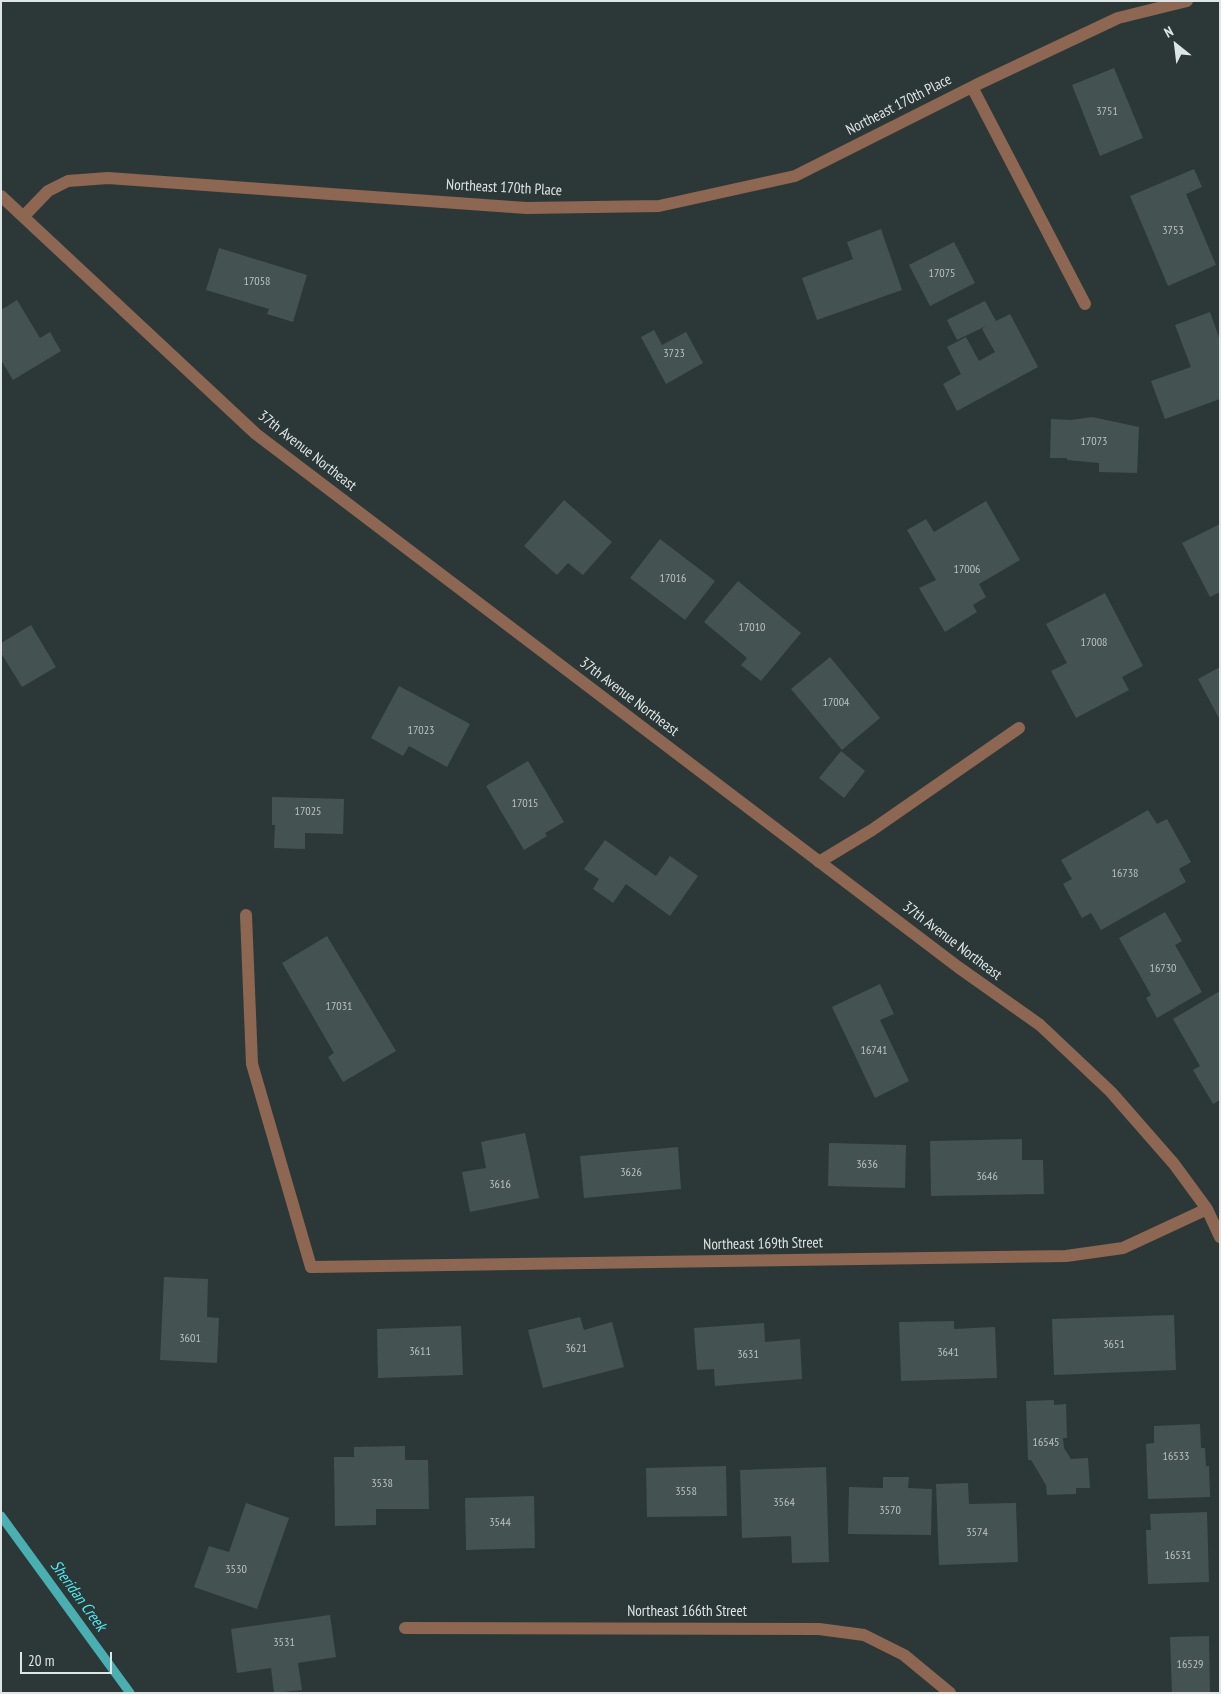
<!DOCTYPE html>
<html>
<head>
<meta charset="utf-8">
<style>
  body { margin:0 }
  #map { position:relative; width:1221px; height:1694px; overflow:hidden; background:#2c3838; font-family:"PT Sans Narrow",sans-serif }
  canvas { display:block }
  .frame { position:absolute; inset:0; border:2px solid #dee5e5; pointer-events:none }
  .north { position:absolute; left:1151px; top:20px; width:50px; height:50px; -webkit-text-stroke:4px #2c3838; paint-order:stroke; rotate:331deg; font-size:14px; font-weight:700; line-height:20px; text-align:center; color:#dee5e5 }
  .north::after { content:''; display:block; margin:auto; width:18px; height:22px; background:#dee5e5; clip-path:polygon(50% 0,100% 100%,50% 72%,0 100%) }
  .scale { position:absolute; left:20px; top:1652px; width:92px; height:22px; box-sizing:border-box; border:2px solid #dee5e5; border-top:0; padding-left:6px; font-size:15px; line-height:18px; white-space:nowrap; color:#dee5e5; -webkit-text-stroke:4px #2c3838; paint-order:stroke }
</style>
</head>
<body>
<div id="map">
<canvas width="1221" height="1694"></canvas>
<div class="frame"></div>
<div class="north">N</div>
<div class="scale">20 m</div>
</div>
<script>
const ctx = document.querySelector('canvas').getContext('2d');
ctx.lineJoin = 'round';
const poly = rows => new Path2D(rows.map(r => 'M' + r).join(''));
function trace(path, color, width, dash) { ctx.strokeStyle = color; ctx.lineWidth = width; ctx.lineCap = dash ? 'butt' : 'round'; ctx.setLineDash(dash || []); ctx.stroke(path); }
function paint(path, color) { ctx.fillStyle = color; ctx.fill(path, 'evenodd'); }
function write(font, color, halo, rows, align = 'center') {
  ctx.font = font + ' "PT Sans Narrow",sans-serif'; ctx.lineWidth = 5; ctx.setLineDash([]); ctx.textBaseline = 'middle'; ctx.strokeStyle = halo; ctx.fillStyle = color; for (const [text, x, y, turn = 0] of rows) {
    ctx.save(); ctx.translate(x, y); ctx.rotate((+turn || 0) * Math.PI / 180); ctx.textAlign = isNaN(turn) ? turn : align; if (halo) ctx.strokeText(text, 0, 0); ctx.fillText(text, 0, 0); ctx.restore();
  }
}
trace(poly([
  [1,1516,130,1693]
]), '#4aafb1', 9);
paint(poly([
  [1114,68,1143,138,1100,156,1072,85],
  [1194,169,1202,187,1186,194,1216,265,1168,286,1130,196],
  [881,229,902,290,817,320,802,278,853,259,847,242],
  [954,242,975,283,930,306,909,265],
  [219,248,307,275,293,322,267,314,269,309,206,290],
  [17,300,40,338,50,332,61,351,13,380,1,360,1,310],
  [985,301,996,321,1010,314,1038,367,957,411,943,384,961,374,947,347,966,337,979,361,995,352,982,329,986,326,957,340,947,320],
  [1210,312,1220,340,1220,399,1165,419,1151,381,1191,367,1175,325],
  [654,330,662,345,686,332,703,363,666,384,641,337],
  [1092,417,1139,427,1137,473,1099,472,1099,463,1067,460,1067,458,1050,458,1051,419,1071,420],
  [564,500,612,542,583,575,568,563,557,575,524,546],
  [986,501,1020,560,979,584,986,597,973,605,977,612,945,632,919,588,936,580,907,530,926,519,934,532],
  [1220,524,1220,592,1210,597,1182,543],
  [660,539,715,581,685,620,630,578],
  [738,581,801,633,761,681,741,665,747,658,704,622],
  [1105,593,1143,666,1122,677,1129,690,1076,718,1051,671,1067,663,1046,624],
  [31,625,56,667,22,687,1,653,1,643],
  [830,657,880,718,842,750,791,689],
  [1220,667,1220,720,1198,679],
  [399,686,470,724,447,767,409,746,403,756,371,738],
  [841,751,865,771,844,798,819,778],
  [528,761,564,822,545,833,547,836,524,850,486,786],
  [272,797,344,799,343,834,305,833,305,849,274,848,275,825,272,825],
  [1148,810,1157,824,1167,819,1191,862,1179,869,1186,882,1101,930,1091,913,1082,918,1063,884,1072,879,1061,860],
  [605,840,656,876,670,856,698,876,670,916,626,884,613,903,593,889,599,879,584,869],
  [1165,912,1182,941,1175,945,1202,992,1157,1018,1146,998,1151,995,1119,938],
  [327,936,396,1051,343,1082,328,1057,334,1053,282,963],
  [880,984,894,1014,880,1020,909,1081,875,1098,832,1007],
  [1220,991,1220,1100,1213,1104,1193,1070,1200,1066,1173,1019],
  [525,1133,539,1198,470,1212,462,1172,486,1168,481,1142],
  [1022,1139,1022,1160,1043,1160,1044,1194,931,1196,930,1141],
  [829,1143,906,1145,905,1188,828,1186],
  [678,1147,681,1189,584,1198,580,1156],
  [164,1277,208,1279,207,1317,219,1318,217,1363,160,1360],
  [1174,1315,1176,1370,1054,1375,1052,1319],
  [580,1317,584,1330,612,1322,624,1367,543,1388,528,1330],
  [954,1321,954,1329,995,1327,997,1378,901,1381,899,1322],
  [764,1323,765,1342,800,1339,802,1379,715,1386,714,1369,697,1370,694,1328],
  [461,1326,463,1375,378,1378,377,1329],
  [1054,1400,1054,1405,1066,1404,1067,1438,1063,1438,1064,1448,1071,1459,1088,1458,1090,1488,1076,1488,1076,1494,1047,1495,1046,1485,1031,1460,1028,1460,1026,1401],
  [1200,1424,1201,1448,1205,1448,1206,1466,1209,1466,1210,1497,1148,1499,1146,1444,1154,1443,1154,1426],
  [405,1446,405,1460,428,1460,429,1509,376,1509,376,1525,335,1526,334,1457,354,1457,354,1447],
  [726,1466,727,1516,647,1517,646,1468],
  [826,1467,829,1562,792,1563,791,1536,742,1538,740,1470],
  [883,1477,909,1477,908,1488,932,1489,931,1535,848,1534,849,1487,883,1488],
  [968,1483,969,1504,1016,1503,1018,1562,939,1565,936,1484],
  [534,1496,535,1548,466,1550,465,1498],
  [246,1503,289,1518,257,1609,194,1587,209,1546,229,1552],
  [1207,1512,1209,1582,1148,1584,1146,1530,1151,1530,1150,1514],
  [330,1615,336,1657,298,1663,302,1690,274,1693,271,1668,237,1673,231,1629],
  [1209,1636,1210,1693,1172,1693,1170,1637]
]), '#455252');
trace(poly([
  [819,862,872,830,1019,728],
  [246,915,252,1064,311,1267]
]), '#8d6752', 12);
trace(poly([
  [972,87,1085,304],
  [1,196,256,434,958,967,1040,1025,1111,1092,1174,1164,1207,1209,1220,1237],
  [24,216,48,191,68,181,108,178,526,208,659,206,795,176,976,85,1118,18,1187,1],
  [311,1267,1066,1256,1123,1248,1207,1209],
  [405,1628,819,1629,864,1635,904,1655,950,1693]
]), '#8d6752', 12);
write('12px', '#b8c0c0', null, [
  ["3751",1107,112],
  ["3753",1173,231],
  ["17075",942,274],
  ["17058",257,282],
  ["3723",674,354],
  ["17073",1094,442],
  ["17006",967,570],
  ["17016",673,579],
  ["17010",752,628],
  ["17008",1094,643],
  ["17004",836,703],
  ["17023",421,731],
  ["17015",525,804],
  ["17025",308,812],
  ["16738",1125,874],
  ["16730",1163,969],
  ["17031",339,1007],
  ["16741",874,1051],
  ["3636",867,1165],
  ["3626",631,1173],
  ["3646",987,1177],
  ["3616",500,1185],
  ["3601",190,1339],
  ["3651",1114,1345],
  ["3621",576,1349],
  ["3611",420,1352],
  ["3641",948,1353],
  ["3631",748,1355],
  ["16545",1046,1443],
  ["16533",1176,1457],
  ["3538",382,1484],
  ["3558",686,1492],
  ["3564",784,1503],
  ["3570",890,1511],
  ["3544",500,1523],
  ["3574",977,1533],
  ["16531",1178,1556],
  ["3530",236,1570],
  ["3531",284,1643],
  ["16529",1190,1665]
]);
write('15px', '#dee5e5', '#2c3838', [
  ["Northeast 170th Place",899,105,-27],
  ["Northeast 170th Place",504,188,3],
  ["37th Avenue Northeast",307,451,38],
  ["37th Avenue Northeast",629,697,37],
  ["37th Avenue Northeast",952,941,37],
  ["Northeast 169th Street",763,1244,-1],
  ["Northeast 166th Street",687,1612]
]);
write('italic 16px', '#4eeaee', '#2c3838', [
  ["Sheridan Creek",78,1596,54]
]);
</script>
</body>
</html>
